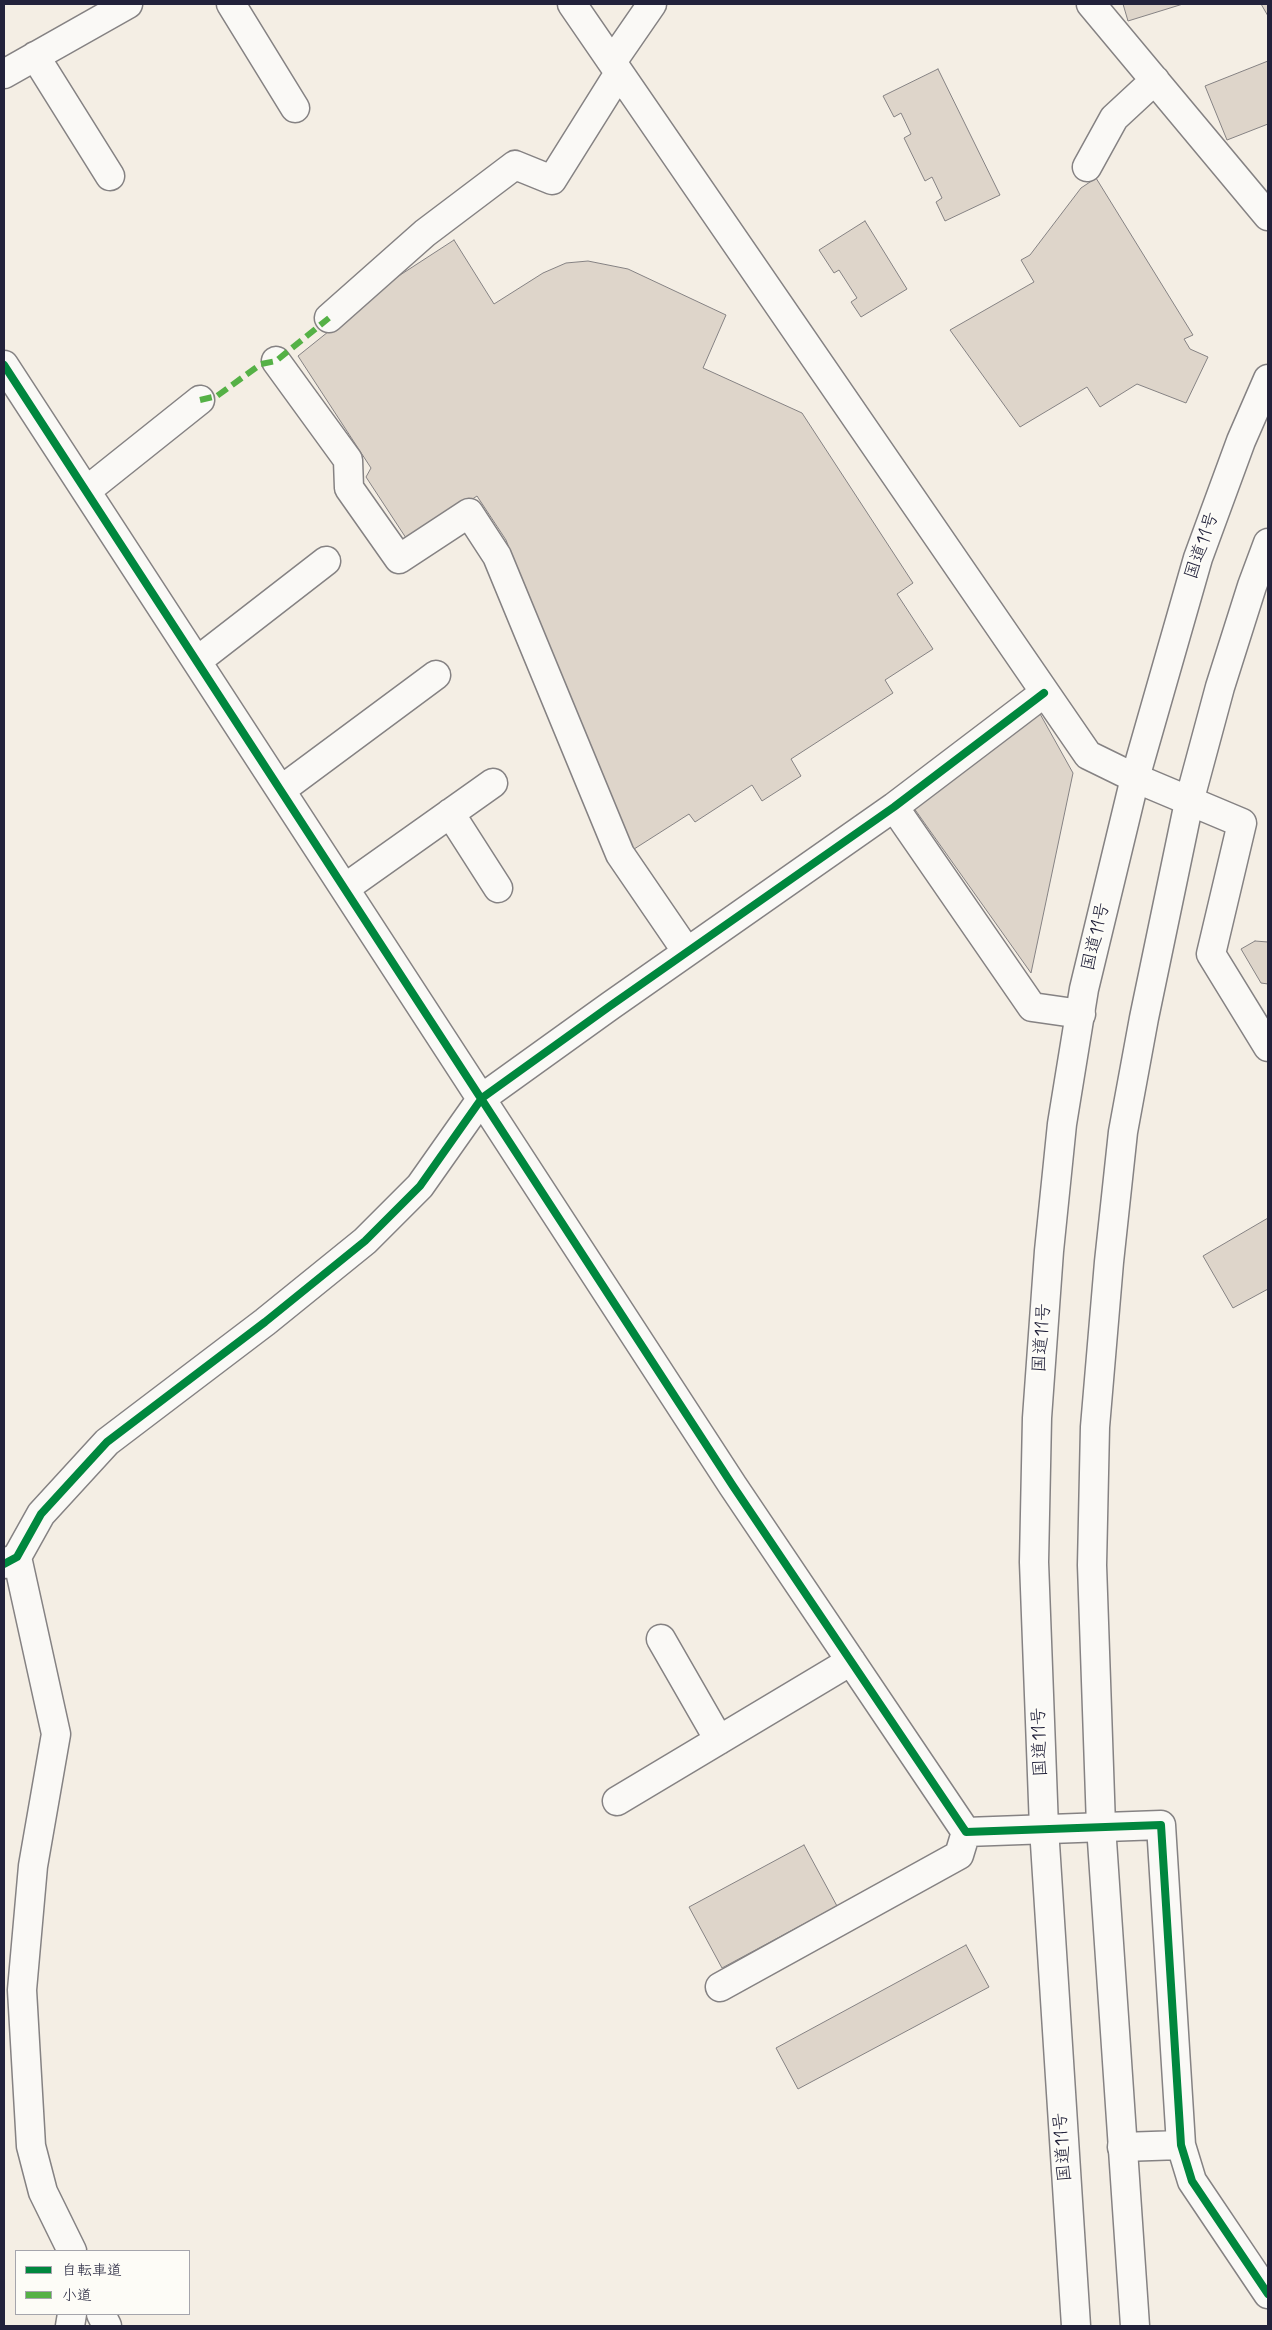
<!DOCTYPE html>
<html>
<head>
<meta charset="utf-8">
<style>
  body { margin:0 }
  #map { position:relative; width:1272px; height:2330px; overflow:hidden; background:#f4eee4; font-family:Mynerve,"Klee One",sans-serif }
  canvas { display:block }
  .frame { position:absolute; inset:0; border:5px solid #22223b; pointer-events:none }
  .legend { position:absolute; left:15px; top:2250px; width:175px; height:65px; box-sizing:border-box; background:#fdfcf7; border:1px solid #a5a5ac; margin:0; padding:6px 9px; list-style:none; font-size:15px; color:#22223b }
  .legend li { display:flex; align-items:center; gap:10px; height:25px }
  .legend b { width:25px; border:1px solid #a5a5ac }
</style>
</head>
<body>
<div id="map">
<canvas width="1272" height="2330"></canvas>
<div class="frame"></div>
<ul class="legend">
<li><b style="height:6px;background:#00873e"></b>自転車道</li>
<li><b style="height:6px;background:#55b146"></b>小道</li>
</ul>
</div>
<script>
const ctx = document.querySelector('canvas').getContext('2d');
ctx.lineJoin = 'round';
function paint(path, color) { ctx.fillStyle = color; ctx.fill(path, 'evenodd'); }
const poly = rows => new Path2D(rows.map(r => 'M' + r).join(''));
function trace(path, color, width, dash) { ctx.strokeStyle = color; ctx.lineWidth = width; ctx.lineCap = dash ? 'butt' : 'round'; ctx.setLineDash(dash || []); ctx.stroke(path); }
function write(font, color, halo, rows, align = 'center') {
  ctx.font = font + ' Mynerve,"Klee One",sans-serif'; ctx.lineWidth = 4.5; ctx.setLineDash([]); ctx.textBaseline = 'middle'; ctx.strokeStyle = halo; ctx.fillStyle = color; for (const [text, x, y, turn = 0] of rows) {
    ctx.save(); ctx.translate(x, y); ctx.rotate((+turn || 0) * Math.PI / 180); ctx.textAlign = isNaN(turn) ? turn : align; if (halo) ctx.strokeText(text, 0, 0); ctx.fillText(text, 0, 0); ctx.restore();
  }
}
const building = poly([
  [1123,4,1183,4,1128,21,1123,4],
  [1261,4,1268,4,1268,16,1261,4],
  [1268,61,1268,124,1227,140,1205,86,1268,61],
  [938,69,1000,195,945,221,936,202,942,198,932,177,925,181,904,138,911,134,901,113,894,117,883,96,938,69],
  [1096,178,1193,335,1184,339,1190,349,1208,357,1186,403,1137,384,1100,407,1087,387,1020,427,950,330,1034,282,1021,260,1030,255,1081,188,1096,178],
  [865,221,907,289,861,317,851,302,857,298,839,270,834,273,819,250,865,221],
  [454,240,494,304,543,273,566,263,588,261,628,269,726,315,703,368,802,413,913,583,897,594,933,649,885,680,893,693,791,759,801,776,762,801,752,785,695,822,689,814,631,851,618,825,506,540,477,496,408,541,366,477,371,468,298,356,394,279,454,240],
  [1039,712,1073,773,1031,973,911,804,1039,712],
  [1255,941,1268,942,1268,984,1261,983,1241,949,1255,941],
  [1268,1218,1268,1289,1233,1308,1203,1256,1268,1218],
  [804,1845,837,1906,722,1968,689,1907,804,1845],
  [966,1945,989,1987,798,2089,776,2048,966,1945]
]);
paint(building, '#ded5ca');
trace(building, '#858283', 1);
const minor = poly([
  [231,4,295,108],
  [572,4,1088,755,1135,778,1242,823,1211,954,1268,1047],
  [1091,4,1268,216],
  [35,56,110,176],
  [612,62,652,4],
  [4,74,128,4],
  [1087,167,1114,118,1155,80],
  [329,318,425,233,515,165,552,180,619,73],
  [276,361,348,460,349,488,399,559,469,513,497,556,620,854,687,952],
  [4,365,733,1486,966,1832,1161,1825,1181,2145,1192,2181,1268,2294],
  [86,491,200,400],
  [197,661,326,561],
  [281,790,436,675],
  [894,807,1032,1007,1081,1014],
  [450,813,498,888],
  [345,888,493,783],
  [17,1557,56,1734,33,1866,22,1990,31,2146,43,2192,72,2251],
  [4,1564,17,1557,41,1514,107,1442,265,1322,365,1241,420,1186,482,1098,610,1006,894,807,1044,693],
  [661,1639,719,1740],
  [617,1801,851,1661],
  [720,1987,959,1855,966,1832],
  [1122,2147,1181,2145],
  [101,2314,107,2326],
  [70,2326,72,2314]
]);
const highway = poly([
  [1076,2326,1044,1828,1034,1562,1037,1418,1049,1251,1062,1124,1084,989,1135,778,1198,558,1241,441,1268,379],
  [1135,2326,1101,1826,1092,1565,1095,1427,1109,1262,1123,1132,1144,1018,1189,802,1220,687,1252,586,1268,543]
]);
trace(minor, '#858283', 31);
trace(highway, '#858283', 31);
trace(minor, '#faf9f6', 28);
trace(highway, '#faf9f6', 28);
trace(poly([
  [200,400,217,396,261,364,276,361,329,318]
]), '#55b146', 6, [12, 6]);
trace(poly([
  [4,365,733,1486,966,1832,1161,1825,1181,2145,1192,2181,1268,2294],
  [4,1564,17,1557,41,1514,107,1442,265,1322,365,1241,420,1186,482,1098,610,1006,894,807,1044,693]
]), '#00873e', 8);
write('18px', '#22223b', '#fdfcf7', [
  ["国道11号",1203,546,-71],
  ["国道11号",1097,937,-77],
  ["国道11号",1043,1338,-86],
  ["国道11号",1041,1742,-92],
  ["国道11号",1064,2147,-94]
]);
</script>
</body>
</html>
